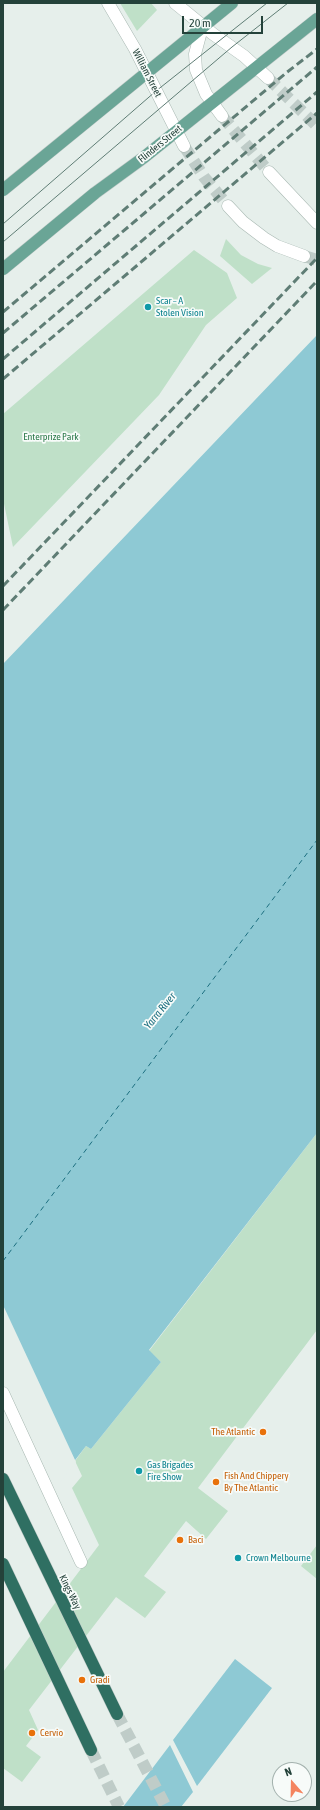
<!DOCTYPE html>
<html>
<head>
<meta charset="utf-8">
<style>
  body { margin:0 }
  #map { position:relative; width:320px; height:1810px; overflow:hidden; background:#e6efeb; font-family:"Asap Condensed",sans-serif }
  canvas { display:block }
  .frame { position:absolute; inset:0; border:4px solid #24423a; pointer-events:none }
  .north { position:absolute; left:272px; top:1762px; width:40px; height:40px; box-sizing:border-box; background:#f7fbf9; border:1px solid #a3b1ad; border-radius:50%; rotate:340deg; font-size:11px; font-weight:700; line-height:16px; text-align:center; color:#24423a }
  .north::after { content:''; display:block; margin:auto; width:14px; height:18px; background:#f4845f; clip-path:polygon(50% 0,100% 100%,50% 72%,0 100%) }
  .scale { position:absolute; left:182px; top:16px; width:81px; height:18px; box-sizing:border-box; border:2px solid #24423a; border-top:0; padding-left:5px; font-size:12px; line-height:14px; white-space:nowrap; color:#24423a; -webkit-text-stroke:3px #f7fbf9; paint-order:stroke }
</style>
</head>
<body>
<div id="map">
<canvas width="320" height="1810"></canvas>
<div class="frame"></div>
<div class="north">N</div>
<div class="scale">20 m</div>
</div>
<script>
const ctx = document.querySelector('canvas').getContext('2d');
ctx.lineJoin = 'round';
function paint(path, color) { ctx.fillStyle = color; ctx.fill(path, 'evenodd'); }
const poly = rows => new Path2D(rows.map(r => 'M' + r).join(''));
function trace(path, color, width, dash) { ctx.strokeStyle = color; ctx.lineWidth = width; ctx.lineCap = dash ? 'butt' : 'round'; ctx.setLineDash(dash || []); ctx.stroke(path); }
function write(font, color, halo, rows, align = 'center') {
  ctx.font = font + ' "Asap Condensed",sans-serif'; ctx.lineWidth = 3.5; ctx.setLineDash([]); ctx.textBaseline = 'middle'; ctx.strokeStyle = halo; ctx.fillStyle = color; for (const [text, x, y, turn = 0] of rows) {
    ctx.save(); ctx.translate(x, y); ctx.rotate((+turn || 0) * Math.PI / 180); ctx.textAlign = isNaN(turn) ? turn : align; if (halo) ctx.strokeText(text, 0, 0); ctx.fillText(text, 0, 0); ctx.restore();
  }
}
paint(poly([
  [120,3,151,3,157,10,137,31],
  [226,239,241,255,258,264,272,268,252,284,220,256],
  [194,250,227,273,237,298,206,325,159,395,13,547,3,499,3,414],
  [317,1133,317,1330,198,1488,228,1511,206,1539,186,1521,144,1576,166,1592,145,1618,116,1597,29,1710,38,1730,26,1746,41,1757,22,1782,3,1768,3,1672,99,1545,72,1488,82,1476,75,1461,86,1446,91,1449,161,1362,149,1351],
  [317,1545,317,1579,301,1566]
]), '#bfe0c8');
paint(poly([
  [317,335,317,1133,149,1350,161,1362,91,1449,86,1446,3,1553,3,664],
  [235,1659,272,1688,197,1786,173,1740],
  [170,1745,193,1792,181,1807,123,1807]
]), '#8ec9d4');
paint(poly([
  [3,1305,76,1462,3,1555]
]), '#e6efeb');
trace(poly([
  [3,1261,317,840]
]), '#1c6f80', 1, [5, 4]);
trace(poly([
  [268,78,317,126],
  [222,116,269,172],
  [184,146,204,177,228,206],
  [304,256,317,260]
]), '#bfccc8', 12, [12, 6]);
trace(poly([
  [117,1714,166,1807],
  [91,1750,119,1807]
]), '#bfccc8', 12, [12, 6]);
const minor = poly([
  [108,3,135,49,184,146],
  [175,3,213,34,244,56,268,78],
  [202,28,195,54,196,70,206,94,222,116],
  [269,172,317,223],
  [228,206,243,222,264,238,277,246,304,256],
  [3,1393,81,1562]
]);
const major = poly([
  [3,190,232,3],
  [3,269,95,193,143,158,317,19]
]);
const highway = poly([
  [3,1479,117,1714],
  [3,1564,91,1750]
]);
trace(minor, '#a8b8b2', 13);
trace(major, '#c2cac8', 13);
trace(highway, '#c2cac8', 13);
trace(minor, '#fff', 12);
trace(major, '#6aa596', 12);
trace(highway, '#2f6f62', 12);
trace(poly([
  [3,224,156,91,267,3],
  [3,242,232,47,288,3]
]), '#5f7d75', 1);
trace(poly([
  [3,312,286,73,317,49],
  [3,333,317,67],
  [3,359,317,92],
  [3,379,317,113],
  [3,586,317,258],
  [3,610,317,281]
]), '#5f7d75', 3, [8, 4]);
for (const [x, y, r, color] of [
  [148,307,4,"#0f9aa8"],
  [263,1432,4,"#e8710a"],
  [139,1471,4,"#0f9aa8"],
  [216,1482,4,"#e8710a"],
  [180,1540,4,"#e8710a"],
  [238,1558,4,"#0f9aa8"],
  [82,1680,4,"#e8710a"],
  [32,1733,4,"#e8710a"]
]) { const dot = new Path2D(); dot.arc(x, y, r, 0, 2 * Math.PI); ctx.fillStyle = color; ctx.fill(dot); trace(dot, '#f7fbf9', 1.5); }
write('10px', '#24423a', '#f7fbf9', [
  ["William Street",147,73,63],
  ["Flinders Street",160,144,-39],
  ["Kings Way",70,1592,64]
]);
write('10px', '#0d838f', '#f7fbf9', [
  ["Scar – A",156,301],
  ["Stolen Vision",156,313],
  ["Gas Brigades",147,1465],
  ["Fire Show",147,1477],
  ["Crown Melbourne",246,1558]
], 'left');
write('10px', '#2d7a4b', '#f7fbf9', [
  ["Enterprize Park",51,437]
]);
write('10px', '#c56008', '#f7fbf9', [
  ["The Atlantic",255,1432,"right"],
  ["Fish And Chippery",224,1476],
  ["By The Atlantic",224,1488],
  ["Baci",188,1540],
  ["Gradi",90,1680],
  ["Cervio",40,1733]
], 'left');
write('italic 11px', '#1c6f80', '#f7fbf9', [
  ["Yarra River",160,1011,-51]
]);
</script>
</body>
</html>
